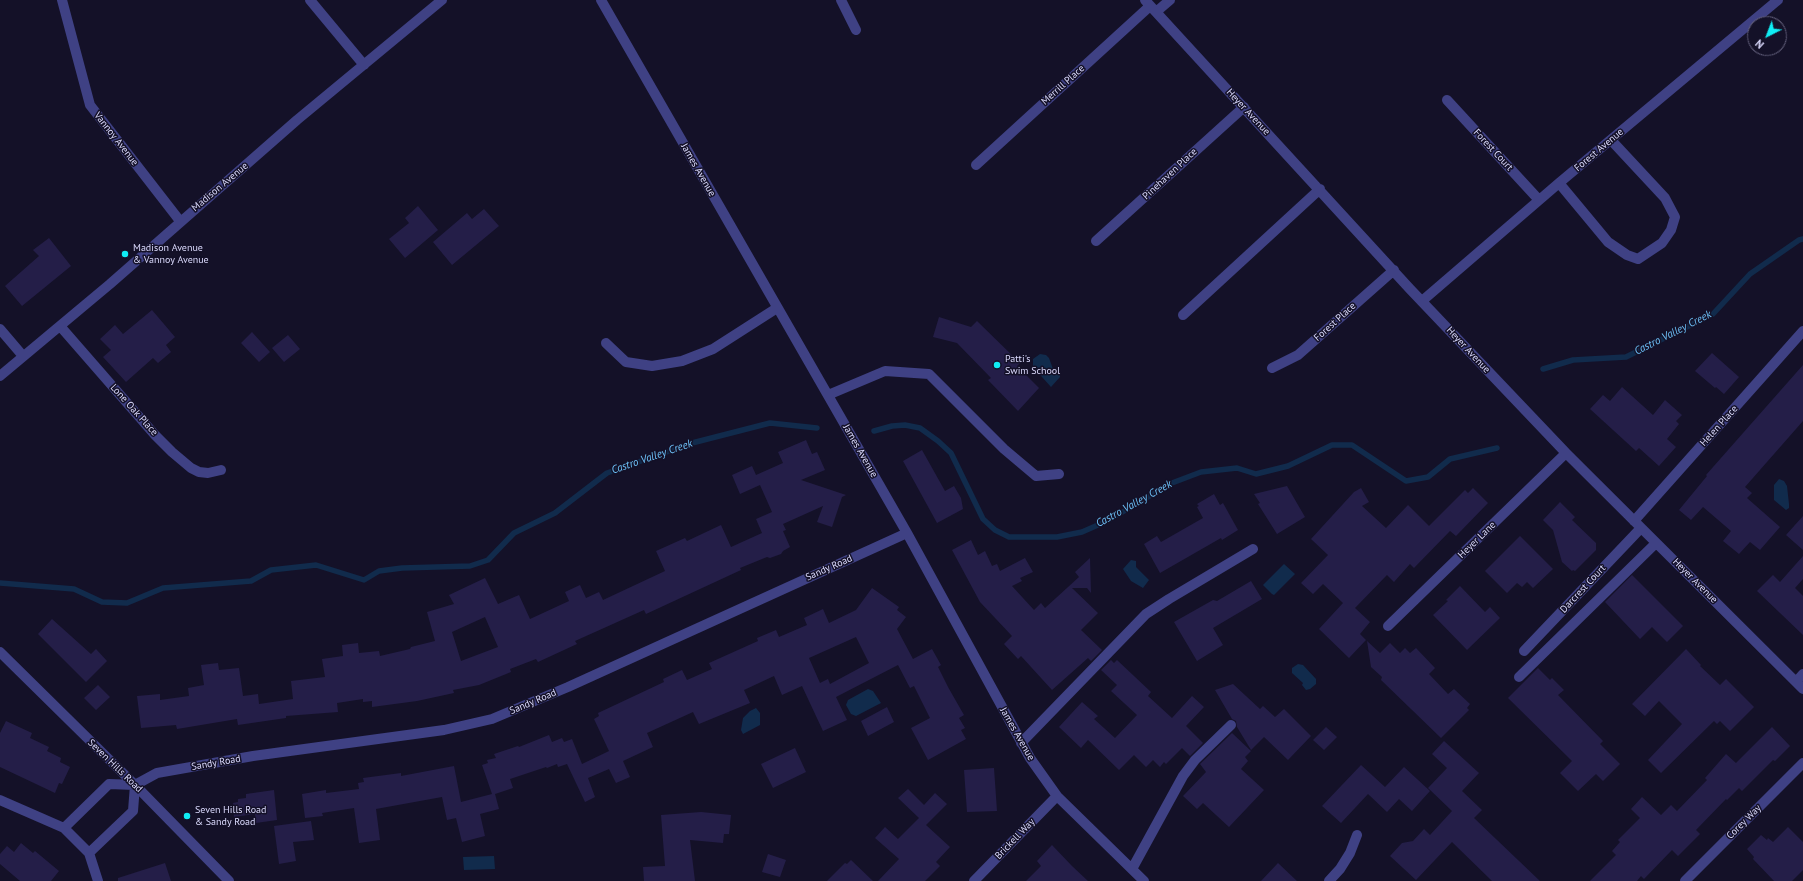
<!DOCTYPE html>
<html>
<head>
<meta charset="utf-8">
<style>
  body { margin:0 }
  #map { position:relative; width:1803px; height:881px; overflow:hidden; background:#141128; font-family:"PT Sans",sans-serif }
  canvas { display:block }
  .north { position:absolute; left:1747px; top:16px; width:40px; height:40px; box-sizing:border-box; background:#141128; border:1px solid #64617d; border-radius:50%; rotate:222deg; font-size:11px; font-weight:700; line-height:16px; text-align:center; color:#dbdafd }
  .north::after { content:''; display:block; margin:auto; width:14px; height:18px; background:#0fedf4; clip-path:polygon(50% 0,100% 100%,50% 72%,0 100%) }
</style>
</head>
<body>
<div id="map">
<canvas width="1803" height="881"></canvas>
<div class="north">N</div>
</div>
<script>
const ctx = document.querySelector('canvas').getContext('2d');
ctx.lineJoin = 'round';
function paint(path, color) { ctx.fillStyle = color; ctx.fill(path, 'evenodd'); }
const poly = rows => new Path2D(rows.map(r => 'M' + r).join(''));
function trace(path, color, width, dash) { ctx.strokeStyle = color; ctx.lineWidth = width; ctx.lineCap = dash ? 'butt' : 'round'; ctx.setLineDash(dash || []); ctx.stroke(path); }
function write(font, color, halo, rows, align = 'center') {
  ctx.font = font + ' "PT Sans",sans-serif'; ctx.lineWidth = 3; ctx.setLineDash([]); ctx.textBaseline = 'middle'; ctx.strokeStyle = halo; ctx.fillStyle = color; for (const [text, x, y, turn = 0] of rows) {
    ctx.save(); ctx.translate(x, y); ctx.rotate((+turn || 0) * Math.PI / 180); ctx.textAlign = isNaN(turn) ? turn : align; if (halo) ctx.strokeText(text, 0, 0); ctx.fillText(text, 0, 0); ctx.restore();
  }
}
paint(poly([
  [1040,354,1046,355,1049,358,1053,369,1060,375,1060,377,1051,387,1033,367,1033,359],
  [1779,479,1784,481,1787,486,1789,504,1789,508,1786,510,1774,500,1774,485],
  [1131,560,1136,561,1136,567,1149,580,1143,588,1131,581,1123,569],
  [1284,564,1295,574,1274,595,1272,594,1263,585],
  [1298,664,1303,665,1316,679,1316,684,1310,689,1306,690,1302,685,1303,683,1292,673,1292,668],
  [868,689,873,691,881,703,856,716,851,714,846,705,848,700],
  [756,708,760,713,760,725,743,734,741,730,743,718,750,711],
  [494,856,495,869,464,870,463,857]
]), '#112b4c');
trace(poly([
  [1543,369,1573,360,1626,357,1713,314,1750,274,1799,240,1803,239],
  [874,431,892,426,905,425,920,428,938,441,951,453,983,519,995,530,1009,537,1057,537,1082,532,1107,521,1172,483,1201,472,1237,468,1256,474,1288,466,1332,445,1352,445,1406,481,1428,477,1450,459,1497,448],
  [0,583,74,589,102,602,127,603,163,588,251,581,271,570,316,565,364,580,379,571,402,568,470,566,488,560,514,533,555,513,607,473,692,443,770,423,817,428]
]), '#112b4c', 5.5);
paint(poly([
  [418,206,438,230,405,258,389,239,409,223,405,218],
  [484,209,499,226,452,265,433,242,467,213,472,219],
  [49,238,71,266,22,306,5,286,39,256,33,250],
  [152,310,175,337,166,345,171,352,158,363,153,358,126,382,103,357,111,350,100,339,115,325,123,334],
  [939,317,971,327,977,321,1020,363,1017,366,1039,388,1018,411,988,380,991,378,957,343,933,337],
  [252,332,270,352,259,362,241,343],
  [288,335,300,349,284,362,272,348],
  [1712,353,1739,377,1724,394,1716,387,1715,388,1695,371],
  [1803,365,1803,421,1745,487,1752,493,1747,498,1780,527,1760,550,1750,542,1739,554,1723,541,1731,531,1703,507,1691,520,1679,510,1707,476,1706,475],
  [1622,387,1653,415,1665,400,1682,415,1676,421,1679,424,1667,439,1676,447,1659,466,1639,448,1636,451,1590,409,1603,395,1610,401],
  [806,440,812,454,817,452,825,470,801,480,846,495,842,497,832,527,817,522,823,506,783,524,786,530,783,531,790,547,783,551,781,554,770,558,767,557,740,568,741,570,646,614,644,610,575,641,577,644,538,662,536,659,510,669,511,672,479,685,453,690,454,693,417,701,372,707,372,701,363,702,363,699,337,703,338,712,286,716,286,718,238,725,237,719,177,729,176,725,141,728,137,696,160,694,160,700,189,696,188,688,204,685,201,665,218,663,219,670,239,668,243,696,258,694,259,704,293,699,291,681,325,677,322,659,343,656,342,645,358,643,359,653,379,651,380,656,410,649,411,647,435,641,427,612,454,604,449,595,485,578,498,604,519,595,530,619,569,601,565,592,580,585,586,598,599,592,603,600,665,571,656,551,685,538,687,541,721,525,731,547,762,533,756,519,772,512,760,485,740,494,732,475,752,466,756,475,783,463,778,452],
  [485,617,498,647,461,661,452,632],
  [922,450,945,491,954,486,961,498,963,509,937,523,903,461],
  [1287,486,1305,517,1277,534,1258,504,1260,503,1254,494],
  [1361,488,1369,502,1362,506,1386,528,1408,505,1429,526,1465,490,1468,493,1473,488,1488,503,1456,536,1450,531,1414,568,1410,564,1394,582,1387,575,1355,608,1370,622,1360,634,1366,640,1349,658,1319,629,1343,603,1323,584,1313,594,1301,583,1328,555,1311,539,1354,492],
  [1214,494,1220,505,1223,503,1238,530,1222,540,1221,538,1160,573,1144,544,1157,536,1161,542,1203,518,1197,507,1199,506,1197,504],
  [1560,502,1575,517,1572,520,1596,543,1596,550,1575,571,1573,570,1572,571,1562,562,1553,530,1543,520],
  [1803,516,1803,550,1786,535],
  [1520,536,1553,569,1533,588,1527,582,1522,587,1517,583,1507,593,1485,571],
  [971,540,978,555,985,551,992,566,997,564,1000,571,1025,558,1033,572,1020,578,1022,581,1012,586,1034,610,1041,603,1045,608,1079,577,1075,572,1090,558,1091,593,1087,588,1072,588,1098,613,1081,630,1102,650,1091,661,1088,658,1052,690,1021,656,1018,659,1004,644,1012,636,980,602,952,550],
  [1803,556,1803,579,1795,588,1803,596,1803,635,1757,591,1773,575,1780,582],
  [1632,575,1683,626,1667,642,1652,627,1640,639,1605,602],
  [1251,581,1262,599,1213,628,1223,645,1197,661,1174,622,1213,600,1217,601],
  [1460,586,1485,612,1490,607,1500,618,1467,650,1433,615,1448,601,1446,600],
  [872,588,899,607,897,610,906,617,897,629,913,659,932,649,941,665,938,667,948,687,964,715,959,718,965,728,961,730,966,739,928,760,911,728,930,718,914,686,910,688,898,665,836,697,847,720,823,731,802,686,782,695,774,676,744,690,750,703,699,724,693,712,647,733,653,747,623,761,630,777,616,783,609,769,588,778,595,797,585,802,567,764,558,767,557,764,547,768,546,767,510,779,513,788,495,794,499,809,480,814,485,836,462,842,456,818,447,820,442,797,376,809,380,840,359,843,354,808,322,813,323,816,305,818,302,794,326,790,326,793,359,789,358,783,364,782,363,778,401,773,401,776,454,766,461,802,492,794,482,765,488,763,487,760,496,758,494,754,518,746,519,747,549,735,552,742,562,738,564,742,572,739,582,764,609,751,594,719,599,716,598,713,664,682,663,679,682,670,687,680,712,669,709,663,758,641,757,638,776,630,779,637,807,625,804,618,823,609,829,623,856,610],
  [856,637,869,663,830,684,828,679,820,683,809,658],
  [52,619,91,654,96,649,107,661,86,682,38,634],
  [1367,641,1380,653,1390,643,1400,653,1405,648,1410,653,1416,648,1435,668,1429,674,1448,694,1454,689,1470,704,1467,708,1469,710,1441,738,1381,680,1382,677,1371,667],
  [1686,649,1701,665,1700,666,1720,685,1726,679,1754,707,1730,731,1720,721,1717,724,1714,721,1661,773,1648,760,1682,724,1659,701,1645,716,1632,704],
  [1111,660,1114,663,1117,660,1151,692,1148,696,1172,718,1192,696,1204,707,1186,726,1203,743,1190,756,1182,748,1166,764,1164,762,1160,767,1153,760,1146,767,1134,755,1119,770,1088,740,1081,748,1059,727,1082,702,1098,716,1094,719,1115,738,1137,715,1111,691,1117,685,1101,670],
  [1538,668,1550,680,1552,678,1564,690,1558,695,1603,741,1600,744,1620,764,1603,781,1596,774,1578,791,1560,773,1572,761,1508,698],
  [1233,684,1260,709,1263,706,1275,717,1284,709,1311,736,1288,760,1264,737,1251,750,1237,727,1236,721,1232,719,1215,690],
  [98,685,110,697,96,710,84,698],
  [887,707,894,722,868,736,861,721],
  [6,721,32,733,30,738,49,747,47,751,61,758,60,762,70,767,62,784,59,783,55,793,0,767,0,733],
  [1326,727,1337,737,1324,750,1313,740],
  [1772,727,1790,746,1775,761,1773,760,1742,791,1739,788,1727,800,1726,799,1696,830,1700,834,1678,856,1672,850,1644,879,1641,876,1637,881,1590,881,1616,855,1612,851,1620,842,1618,840,1640,818,1631,809,1642,797,1661,815,1671,805,1677,811,1707,780,1705,778,1726,754,1736,763],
  [1232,733,1251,751,1245,757,1248,761,1241,769,1264,790,1229,827,1203,803,1197,809,1183,796,1206,772,1200,764],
  [1444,741,1479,773,1462,791,1482,810,1474,818,1540,881,1492,881,1452,842,1416,880,1390,856,1402,843,1413,841,1424,829,1430,835,1452,811,1428,788,1447,768,1432,754],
  [795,748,806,772,773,788,761,764],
  [1361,765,1385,787,1404,767,1430,791,1412,811,1399,799,1387,812,1368,794,1341,823,1322,806],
  [994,768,997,811,967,812,964,770],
  [908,789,924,805,935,793,947,804,926,825,950,847,936,862,940,866,925,881,878,881,899,859,875,838,885,827,898,839,919,818,898,798],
  [274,790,277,820,256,823,255,814,234,817,233,803,238,802,238,799,246,798,246,794],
  [701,812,731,815,729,834,724,834,723,843,690,840,695,881,644,881,643,867,665,866,661,815],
  [311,821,314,840,293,842,296,861,279,864,274,826],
  [1788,827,1803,842,1803,870,1792,881,1774,881,1753,859,1754,857,1747,849,1761,835,1767,840,1768,838,1773,842],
  [21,843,33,853,35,851,59,871,51,881,20,881,0,864,0,854,7,846,14,852],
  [1052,845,1072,866,1088,881,1026,881,1041,866,1037,861],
  [768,854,786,860,780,877,762,872],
  [851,860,873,881,827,881,845,863,847,864],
  [165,863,171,881,118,881,118,878],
  [1278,863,1297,881,1261,881]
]), '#241e48');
trace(poly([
  [62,0,90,105,180,221],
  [310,0,364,65],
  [601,0,907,533,1030,758,1057,796,1144,881],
  [841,0,856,30],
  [1145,0,1410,289,1566,453,1803,689],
  [1156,12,1170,0],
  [1447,100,1539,200],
  [976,165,1150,6],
  [1559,183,1608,242,1627,255,1638,259,1662,243,1671,230,1675,217,1665,198,1611,140],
  [1096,241,1244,107],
  [1422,301,1559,183,1778,0],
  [1183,315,1320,189],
  [60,326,155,435,172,452,191,468,199,472,208,473,221,470],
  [0,329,23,356],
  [606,343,626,362,652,366,682,361,713,349,777,308],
  [1272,368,1298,355,1394,270],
  [0,376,110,284,297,120,442,0],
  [828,395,885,371,929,374,1004,449,1036,476,1059,474],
  [1634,521,1803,331],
  [1388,626,1566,453],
  [1524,651,1641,528],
  [0,652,135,785,229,881],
  [1519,677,1656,543],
  [1796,682,1803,674],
  [1021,743,1146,614,1169,599,1253,549],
  [0,800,64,828,89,853,98,881],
  [64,828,109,784,135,785,157,773,253,756,444,730,492,719,568,687,907,533],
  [89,853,133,811,135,785],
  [1132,869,1183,776,1195,760,1231,725],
  [974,881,1057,796],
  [1329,881,1340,869,1350,853,1357,835],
  [1685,881,1803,763]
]), '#3f4184', 10);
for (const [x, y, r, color] of [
  [125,254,4,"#0fedf4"],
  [997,365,4,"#0fedf4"],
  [187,816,4,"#0fedf4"]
]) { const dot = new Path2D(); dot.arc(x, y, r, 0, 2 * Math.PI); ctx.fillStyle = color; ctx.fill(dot); trace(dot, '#141128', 1.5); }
write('10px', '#dbdafd', '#141128', [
  ["Merrill Place",1063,85,-42],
  ["Heyer Avenue",1248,112,47],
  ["Vannoy Avenue",116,139,52],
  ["Forest Court",1493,150,47],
  ["Forest Avenue",1599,150,-40],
  ["James Avenue",698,170,60],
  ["Pinehaven Place",1170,174,-43],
  ["Madison Avenue",220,187,-40],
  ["Forest Place",1335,322,-42],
  ["Heyer Avenue",1468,350,47],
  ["Lone Oak Place",134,410,48],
  ["Helen Place",1719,426,-48],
  ["James Avenue",860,451,60],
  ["Heyer Lane",1477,540,-44],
  ["Sandy Road",829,568,-24],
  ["Heyer Avenue",1695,581,45],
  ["Darcrest Court",1583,589,-47],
  ["Sandy Road",533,702,-23],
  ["James Avenue",1017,734,60],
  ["Sandy Road",216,763,-10],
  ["Seven Hills Road",115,766,44],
  ["Corey Way",1744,822,-45],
  ["Brickell Way",1015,839,-46]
]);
write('10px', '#dbdafd', '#141128', [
  ["Madison Avenue",133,248],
  ["& Vannoy Avenue",133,260],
  ["Patti's",1005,359],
  ["Swim School",1005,371],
  ["Seven Hills Road",195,810],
  ["& Sandy Road",195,822]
], 'left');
write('italic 11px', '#6dc1f8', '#141128', [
  ["Castro Valley Creek",1673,333,-27],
  ["Castro Valley Creek",652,457,-19],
  ["Castro Valley Creek",1134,504,-29]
]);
</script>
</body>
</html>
